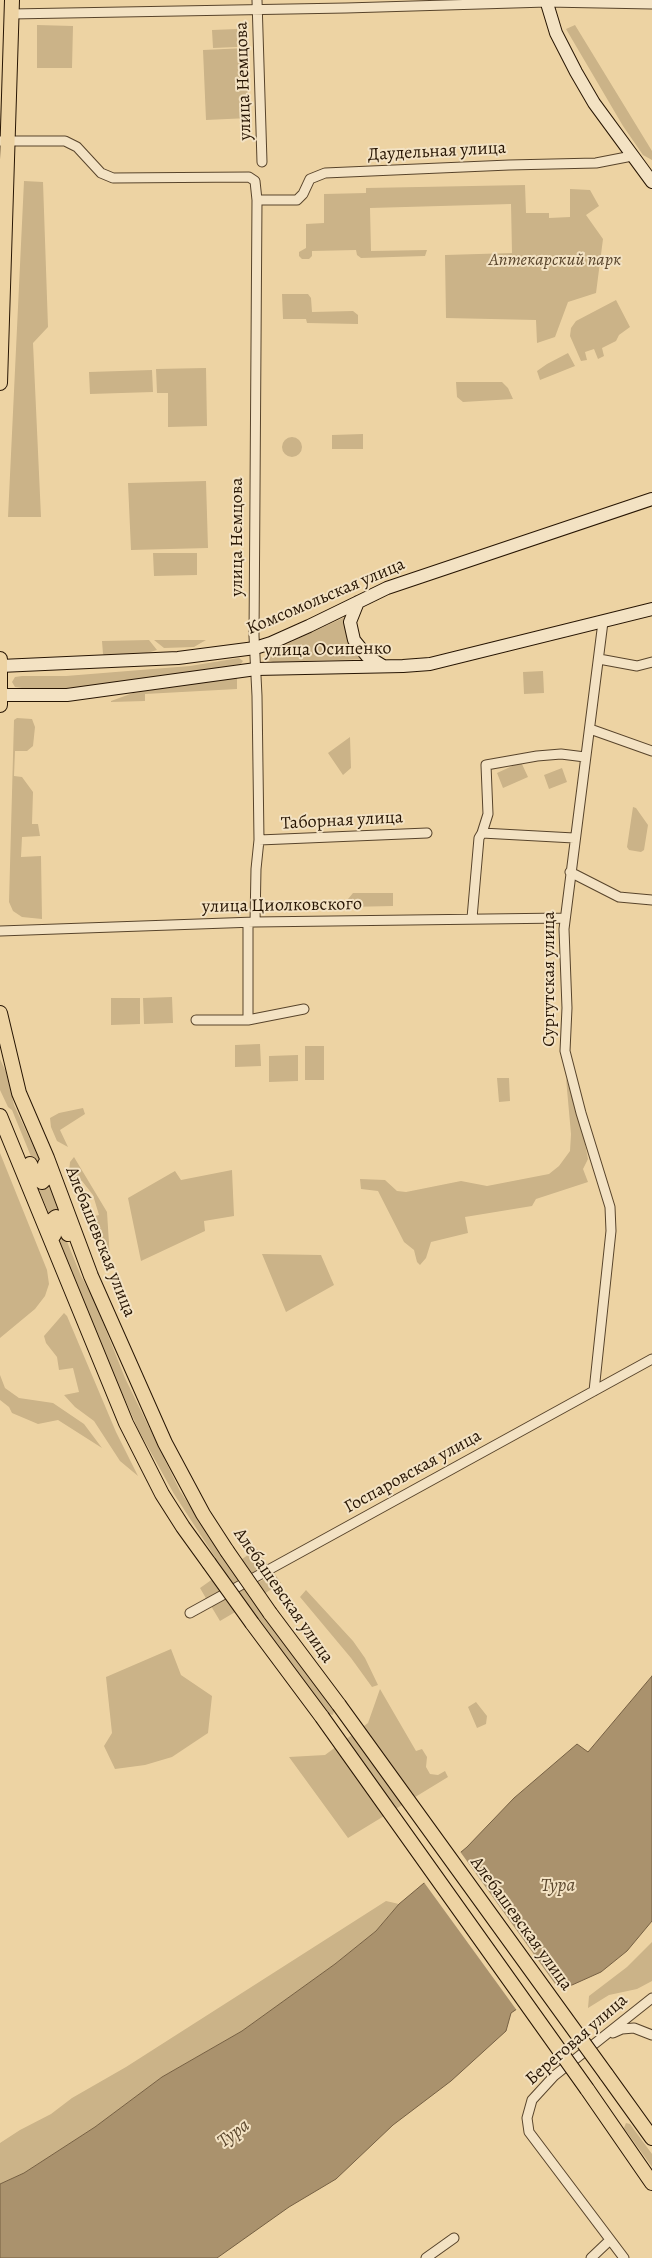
<!DOCTYPE html>
<html>
<head>
<meta charset="utf-8">
<style>
  body { margin:0 }
  canvas { display:block; background:#edd3a3 }
</style>
</head>
<body>
<canvas width="652" height="2258"></canvas>
<script>
const ctx = document.querySelector('canvas').getContext('2d');
ctx.lineJoin = 'round';
function paint(path, color) { ctx.fillStyle = color; ctx.fill(path, 'evenodd'); }
const poly = rows => new Path2D(rows.map(r => 'M' + r).join(''));
function trace(path, color, width, dash) { ctx.strokeStyle = color; ctx.lineWidth = width; ctx.lineCap = dash ? 'butt' : 'round'; ctx.setLineDash(dash || []); ctx.stroke(path); }
function write(font, color, halo, rows, align = 'center') {
  ctx.font = font + ' Alegreya,serif'; ctx.lineWidth = 4; ctx.setLineDash([]); ctx.textBaseline = 'middle'; ctx.strokeStyle = halo; ctx.fillStyle = color; for (const [text, x, y, turn = 0] of rows) {
    ctx.save(); ctx.translate(x, y); ctx.rotate((+turn || 0) * Math.PI / 180); ctx.textAlign = isNaN(turn) ? turn : align; if (halo) ctx.strokeText(text, 0, 0); ctx.fillText(text, 0, 0); ctx.restore();
  }
}
paint(poly([
  [37,25,73,26,72,68,37,68],
  [575,25,652,151,652,160,643,155,623,126,566,29],
  [237,29,237,47,213,48,212,30],
  [246,48,249,118,206,120,203,50],
  [24,181,43,182,48,327,33,343,41,517,8,517],
  [525,185,526,213,549,213,549,218,570,217,570,189,590,190,599,206,586,215,603,239,596,293,568,302,555,337,537,343,536,320,446,318,445,255,512,253,511,204,370,208,371,251,427,250,425,256,361,258,357,255,356,250,312,251,312,256,309,259,302,259,299,256,299,252,306,248,306,224,324,223,324,194,366,193,366,188],
  [282,294,308,294,311,298,312,312,353,311,358,315,358,324,307,323,306,319,283,319],
  [616,300,630,327,619,335,616,341,602,348,604,356,598,359,594,349,585,352,587,360,581,361,570,336,571,328,576,321],
  [568,353,575,366,540,380,537,371,547,364],
  [206,368,207,426,168,427,168,393,157,393,156,369],
  [152,370,153,392,90,394,89,372],
  [456,382,502,382,508,388,513,399,463,402,457,397],
  [363,434,363,449,332,449,332,435],
  '282 447a10 10 0 1 1 20 0a10 10 0 1 1-20 0Z',
  [206,481,208,548,131,550,128,483],
  [153,553,197,553,197,575,154,576],
  [347,616,368,659,273,662,268,660,270,652],
  [149,640,157,650,140,655,108,657,103,654,102,641],
  [154,640,206,640,194,647,164,648],
  [239,658,243,661,240,665,109,685,66,688,22,688,15,687,12,682,15,677,22,676,66,676,190,666],
  [543,671,544,693,524,694,523,672],
  [237,677,237,689,145,694,145,701,111,702,111,701,133,693],
  [17,718,32,719,35,727,33,746,27,751,15,751,14,776,22,777,33,792,32,824,38,824,40,836,22,837,21,857,41,856,42,919,22,917,13,911,9,902,14,720],
  [350,737,351,768,343,775,328,753],
  [521,762,528,777,503,788,497,773],
  [562,768,567,782,549,789,544,775],
  [633,807,636,808,648,825,644,850,641,852,629,850,627,847],
  [353,893,393,893,393,906,348,907,348,899],
  [172,997,173,1023,144,1024,143,998],
  [111,998,140,998,140,1024,111,1025],
  [260,1044,261,1066,235,1067,235,1045],
  [305,1046,324,1046,324,1080,305,1080],
  [298,1055,298,1081,269,1082,269,1056],
  [0,1059,6,1072,14,1105,45,1172,39,1176,12,1110,8,1107,0,1090],
  [497,1078,509,1078,510,1101,499,1102],
  [566,1078,580,1118,588,1159,583,1169,588,1182,536,1199,532,1206,465,1217,468,1233,431,1242,426,1258,420,1265,417,1262,414,1250,404,1242,378,1191,361,1189,360,1179,385,1180,397,1191,406,1192,461,1181,487,1186,549,1174,559,1166,570,1151,571,1134],
  [83,1108,85,1114,60,1130,68,1147,57,1141,51,1127,50,1118,59,1113],
  [0,1153,47,1270,49,1284,45,1296,35,1309,0,1338],
  [74,1157,107,1212,110,1259,102,1262,86,1218,99,1215,93,1195,82,1181,72,1179,69,1172,70,1162],
  [232,1170,234,1216,204,1221,205,1231,141,1261,128,1198,175,1171,181,1180],
  [48,1182,61,1215,50,1216,37,1185],
  [59,1222,81,1276,94,1300,125,1378,180,1491,230,1567,257,1549,268,1565,239,1582,245,1589,275,1574,281,1583,253,1601,334,1711,333,1715,329,1714,247,1605,220,1621,211,1606,239,1592,234,1585,207,1600,200,1588,224,1571,174,1494,139,1431,118,1384,53,1225],
  [262,1254,321,1255,334,1285,286,1312],
  [64,1313,67,1316,116,1432,138,1476,120,1461,94,1421,75,1407,64,1395,79,1392,73,1368,59,1370,57,1357,46,1343,44,1336],
  [0,1375,5,1388,19,1398,53,1403,84,1424,102,1448,58,1420,38,1424,12,1413,9,1407,0,1400],
  [306,1590,353,1641,365,1658,378,1685,372,1687,351,1658,300,1597],
  [171,1649,181,1675,212,1696,208,1733,172,1757,145,1765,115,1769,104,1746,112,1733,106,1677],
  [380,1689,416,1751,422,1749,427,1757,426,1767,430,1774,438,1775,445,1771,448,1777,348,1838,289,1757,325,1755,368,1723],
  [476,1702,487,1716,486,1724,477,1728,468,1707],
  [386,1901,399,1904,376,1931,335,1964,242,2031,162,2077,95,2127,24,2173,0,2184,0,2143,20,2130,51,2114,72,2098,126,2067],
  [652,1942,652,1981,637,1989,609,1995,588,2008,589,1996,627,1967],
  [626,2123,630,2124,652,2154,652,2167,624,2128]
]), '#cbb388');
const water = poly([
  [652,1676,652,1921,627,1951,601,1972,572,1985,552,1985,511,2013,506,2031,451,2081,393,2125,336,2179,289,2207,217,2258,0,2258,0,2184,24,2173,95,2127,162,2077,242,2031,335,1964,376,1931,399,1904,467,1847,514,1798,577,1744,588,1752,652,1676]
]);
paint(water, '#aa926d');
trace(water, '#766043', 1);
paint(poly([
  [459,1850,558,1988,553,1988,518,2012,423,1881]
]), '#edd3a3');
const street = poly([
  [257,0,262,162],
  [11,14,346,8,547,2,652,4],
  [0,141,65,141,77,147,101,173,113,178,249,177,255,181,257,200,254,636,257,696,259,840,256,869,255,922],
  [257,200,297,200,303,194,310,179,325,173,509,165,596,163,632,156],
  [599,659,637,666,652,662],
  [590,729,652,751],
  [482,833,488,814,486,765,537,756,561,754,585,757],
  [259,840,427,833],
  [570,872,619,897,652,900],
  [472,918,479,838,482,833,574,838],
  [248,923,248,1020],
  [0,931,255,922,564,918],
  [196,1020,248,1020,304,1009],
  [594,1391,611,1231,610,1207,581,1113,565,1051,567,1008,564,929,603,622],
  [190,1613,652,1359],
  [613,2033,622,2029,634,2028,652,2035],
  [426,2258,454,2238],
  [591,2258,610,2240],
  [624,2258,529,2132,527,2118,532,2100,554,2076,652,1998]
]);
const secondary = poly([
  [546,0,556,33,576,72,594,103,652,182],
  [358,602,350,622,354,640,367,656,383,666],
  [0,666,178,658,255,648,271,643,309,626,387,588,652,499],
  [0,695,67,695,256,669,403,666,430,664,652,609]
]);
const primary = poly([
  [0,383,12,0],
  [0,659,0,705],
  [0,1013,19,1093,47,1158,91,1276,165,1443,203,1514,227,1551],
  [0,1116,126,1423,162,1494,183,1527,209,1563],
  [30,1164,37,1178,42,1182,47,1177,45,1164],
  [54,1235,50,1224,51,1221,56,1217,62,1220,68,1234],
  [270,1613,339,1705],
  [252,1623,322,1717],
  [606,2074,652,2138],
  [587,2089,652,2183]
]);
trace(street, '#58442b', 11);
trace(secondary, '#271503', 14);
trace(primary, '#271503', 16);
trace(street, '#f3e2c3', 9);
trace(secondary, '#f3e2c3', 12);
trace(primary, '#edd3a3', 14);
const primaryBridge = poly([
  [227,1551,270,1613],
  [209,1563,252,1623],
  [339,1705,606,2074],
  [322,1717,587,2089]
]);
trace(primaryBridge, '#271503', 16, []);
trace(primaryBridge, '#edd3a3', 14);
write('18px', '#271503', '#f3e2c3', [
  ["улица Немцова",244,81,-92],
  ["Даудельная улица",437,152,-3],
  ["улица Немцова",238,537,-90],
  ["Комсомольская улица",326,597,-23],
  ["улица Осипенко",328,650,-1],
  ["Таборная улица",342,821,-3],
  ["улица Циолковского",282,906,-1],
  ["Сургутская улица",550,979,-90],
  ["Алебашевская улица",100,1242,68],
  ["Госпаровская улица",413,1472,-29],
  ["Алебашевская улица",283,1596,55],
  ["Алебашевская улица",521,1924,54],
  ["Береговая улица",577,2040,-41]
]);
write('italic 18px', '#58442b', '#f3e2c3', [
  ["Аптекарский парк",555,261]
]);
write('italic 19px', '#5b472d', '#f3e2c3', [
  ["Тура",558,1886],
  ["Тура",234,2134,-37]
]);
</script>
</body>
</html>
